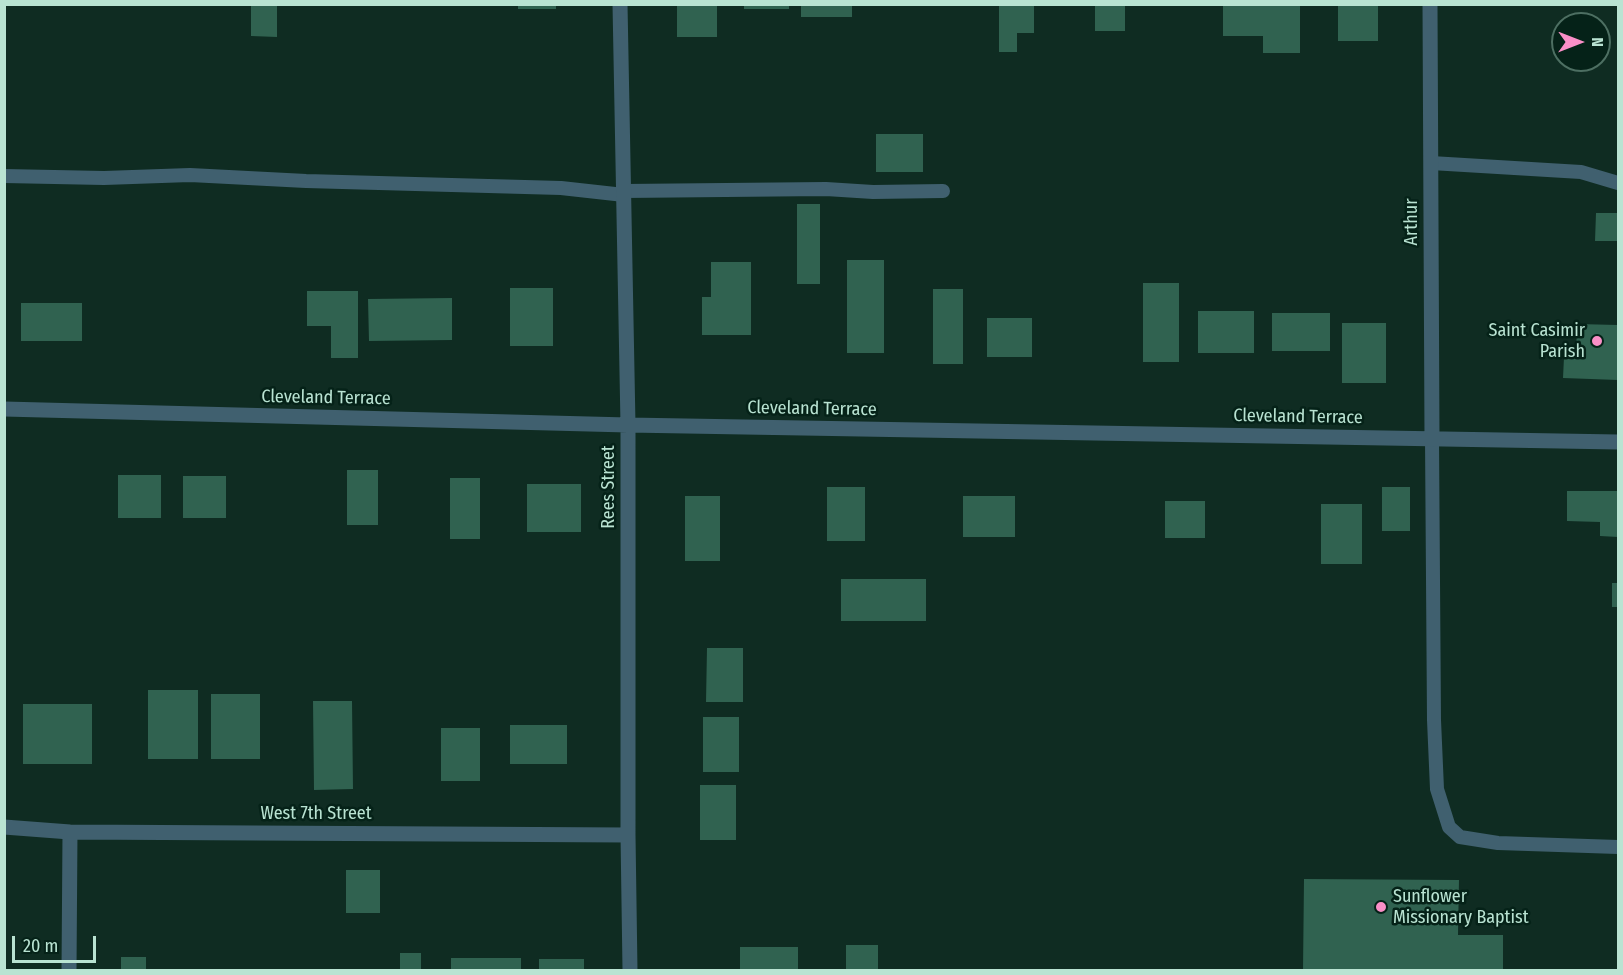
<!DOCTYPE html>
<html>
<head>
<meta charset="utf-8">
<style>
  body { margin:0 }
  #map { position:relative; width:1623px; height:975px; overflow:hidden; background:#0f2c22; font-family:"Fira Sans Condensed",sans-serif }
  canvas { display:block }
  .frame { position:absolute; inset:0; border:6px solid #b9e3d2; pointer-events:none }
  .north { position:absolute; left:1551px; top:12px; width:60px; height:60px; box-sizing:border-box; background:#052218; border:2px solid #4d6f62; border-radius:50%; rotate:90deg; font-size:16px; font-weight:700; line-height:24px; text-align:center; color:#b9e3d2 }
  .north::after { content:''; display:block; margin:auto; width:21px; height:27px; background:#fa8fc7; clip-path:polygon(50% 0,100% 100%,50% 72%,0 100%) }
  .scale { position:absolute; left:12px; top:936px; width:84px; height:27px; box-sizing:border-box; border:3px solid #b9e3d2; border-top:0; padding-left:8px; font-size:18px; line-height:21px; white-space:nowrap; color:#b9e3d2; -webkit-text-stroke:4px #052218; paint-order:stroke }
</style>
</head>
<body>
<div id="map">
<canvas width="1623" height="975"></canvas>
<div class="frame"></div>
<div class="north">N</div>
<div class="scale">20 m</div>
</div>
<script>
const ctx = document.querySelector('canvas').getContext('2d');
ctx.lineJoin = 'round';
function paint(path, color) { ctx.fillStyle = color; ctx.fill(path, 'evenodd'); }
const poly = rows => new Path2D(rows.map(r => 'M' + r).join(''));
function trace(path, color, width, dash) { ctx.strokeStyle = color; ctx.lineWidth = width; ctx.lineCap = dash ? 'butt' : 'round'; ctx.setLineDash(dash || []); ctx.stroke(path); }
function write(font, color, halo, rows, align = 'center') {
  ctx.font = font + ' "Fira Sans Condensed",sans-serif'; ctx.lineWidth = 5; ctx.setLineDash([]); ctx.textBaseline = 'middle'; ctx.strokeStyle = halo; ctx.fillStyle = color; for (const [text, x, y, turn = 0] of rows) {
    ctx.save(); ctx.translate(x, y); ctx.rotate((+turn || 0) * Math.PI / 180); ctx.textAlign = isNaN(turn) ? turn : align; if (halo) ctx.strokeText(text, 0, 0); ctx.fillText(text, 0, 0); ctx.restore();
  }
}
paint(poly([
  [251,4,277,4,277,37,251,36],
  [518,4,556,4,556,9,518,9],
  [677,4,717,4,717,37,677,37],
  [744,4,789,4,789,9,744,9],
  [801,4,852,4,852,17,801,17],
  [999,4,1034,4,1034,33,1017,33,1017,52,999,52],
  [1095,4,1125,4,1125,31,1095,31],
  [1223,4,1300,4,1300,53,1263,53,1263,36,1223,36],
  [1338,5,1378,5,1378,41,1338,41],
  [876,134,923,134,923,172,876,172],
  [797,204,820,204,820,284,797,284],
  [1596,213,1618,213,1618,241,1595,241],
  [847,260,884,260,884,353,847,353],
  [711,262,751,262,751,335,702,335,702,297,711,297],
  [1143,283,1179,283,1179,362,1143,362],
  [510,288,553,288,553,346,510,346],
  [933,289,963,289,963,364,933,364],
  [307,291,358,291,358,358,331,358,331,326,307,326],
  [452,298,452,340,369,341,368,299],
  [21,303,82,303,82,341,21,341],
  [1198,311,1254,311,1254,353,1198,353],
  [1272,313,1330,313,1330,351,1272,351],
  [987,318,1032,318,1032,357,987,357],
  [1342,323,1386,323,1386,383,1342,383],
  [1577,324,1618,325,1618,380,1563,378,1564,357,1576,358],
  [347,470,378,470,378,525,347,525],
  [118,475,161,475,161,518,118,518],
  [183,476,226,476,226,518,183,518],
  [450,478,480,478,480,539,450,539],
  [527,484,581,484,581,532,527,532],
  [827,487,865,487,865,541,827,541],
  [1382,487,1410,487,1410,531,1382,531],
  [1567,491,1618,491,1618,537,1600,536,1600,522,1567,521],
  [685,496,720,496,720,561,685,561],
  [963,496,1015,496,1015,537,963,537],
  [1165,501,1205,501,1205,538,1165,538],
  [1321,504,1362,504,1362,564,1321,564],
  [841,579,926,579,926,621,841,621],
  [1612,583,1618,583,1618,607,1612,607],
  [707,648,743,648,743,702,706,702],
  [148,690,198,690,198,759,148,759],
  [211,694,260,694,260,759,211,759],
  [313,701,352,701,353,789,314,790],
  [23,704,92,704,92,764,23,764],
  [703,717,739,717,739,772,703,772],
  [510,725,567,725,567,764,510,764],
  [441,728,480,728,480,781,441,781],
  [700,785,736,785,736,840,700,840],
  [346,870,380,870,380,913,346,913],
  [1304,879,1459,880,1458,935,1503,935,1503,970,1303,970],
  [846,945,878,945,878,970,846,970],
  [740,947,798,947,798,970,740,970],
  [400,953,421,953,421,970,400,970],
  [121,957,146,957,146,970,121,970],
  [451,958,521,958,521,970,451,970],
  [539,959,584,959,584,970,539,970]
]), '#306250');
trace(poly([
  [1431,163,1581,172,1618,183],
  [4,176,104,178,190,175,306,181,561,188,624,195],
  [624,191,826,189,873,192,943,191],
  [1432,439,1434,720,1437,789,1449,827,1460,837,1498,843,1618,847]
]), '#40606f', 14);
trace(poly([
  [620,4,628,425,628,835,630,970],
  [1430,4,1432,439],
  [4,409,628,425,1618,442],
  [4,827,70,832,628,835],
  [69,970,70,832]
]), '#40606f', 15);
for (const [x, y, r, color] of [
  [1597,341,6,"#fa8fc7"],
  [1381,907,6,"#fa8fc7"]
]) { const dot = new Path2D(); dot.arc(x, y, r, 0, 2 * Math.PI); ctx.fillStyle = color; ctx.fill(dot); trace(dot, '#052218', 2); }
write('18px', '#b9e3d2', '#052218', [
  ["Arthur",1412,222,-90],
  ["Cleveland Terrace",326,398,1],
  ["Cleveland Terrace",812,409,1],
  ["Cleveland Terrace",1298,417,1],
  ["Rees Street",609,487,-90],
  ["West 7th Street",316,814]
]);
write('18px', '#b9e3d2', '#052218', [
  ["Saint Casimir",1585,331],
  ["Parish",1585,352],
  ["Sunflower",1393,897,"left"],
  ["Missionary Baptist",1393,918,"left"]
], 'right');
</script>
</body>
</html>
